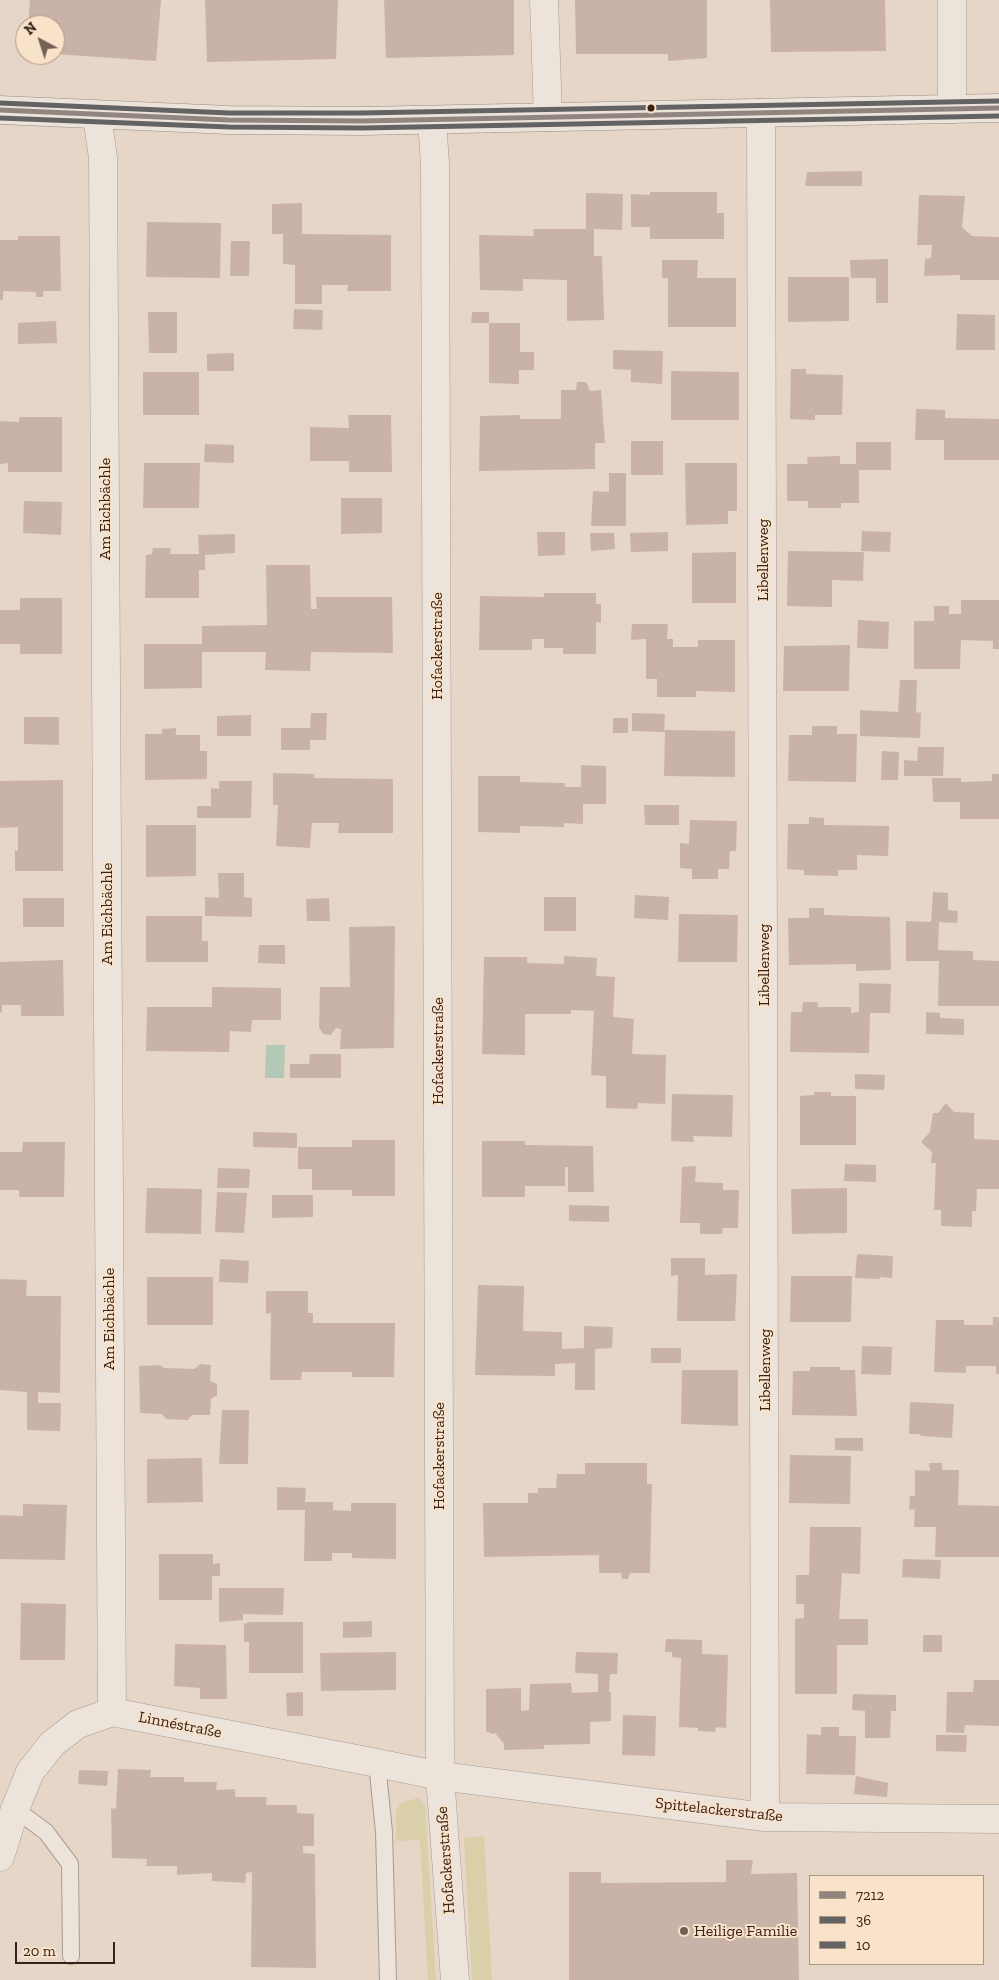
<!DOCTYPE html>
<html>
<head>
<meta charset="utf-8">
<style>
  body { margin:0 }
  #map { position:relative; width:999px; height:1980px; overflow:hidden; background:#e5d6c7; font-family:"Zilla Slab",serif }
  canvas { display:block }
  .legend { position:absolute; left:809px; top:1875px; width:175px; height:90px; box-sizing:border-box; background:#f9e2ca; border:1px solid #ab9583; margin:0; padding:6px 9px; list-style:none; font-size:15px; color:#372219 }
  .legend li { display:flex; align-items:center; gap:10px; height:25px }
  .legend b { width:25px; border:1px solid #ab9583 }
  .north { position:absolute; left:15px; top:15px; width:50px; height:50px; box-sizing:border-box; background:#f9e2ca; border:1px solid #ab9583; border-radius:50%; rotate:320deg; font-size:14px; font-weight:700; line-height:20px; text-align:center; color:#372219 }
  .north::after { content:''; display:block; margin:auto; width:18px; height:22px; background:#746156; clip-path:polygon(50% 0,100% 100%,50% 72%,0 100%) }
  .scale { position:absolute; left:15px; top:1942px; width:100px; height:22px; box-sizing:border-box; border:2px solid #372219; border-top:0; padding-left:6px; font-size:15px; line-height:18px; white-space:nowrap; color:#372219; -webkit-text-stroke:4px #f9e2ca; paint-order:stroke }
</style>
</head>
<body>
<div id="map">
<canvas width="999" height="1980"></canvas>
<ul class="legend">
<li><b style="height:6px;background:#918580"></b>7212</li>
<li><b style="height:6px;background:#646363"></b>36</li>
<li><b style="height:6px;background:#646363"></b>10</li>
</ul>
<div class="north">N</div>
<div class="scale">20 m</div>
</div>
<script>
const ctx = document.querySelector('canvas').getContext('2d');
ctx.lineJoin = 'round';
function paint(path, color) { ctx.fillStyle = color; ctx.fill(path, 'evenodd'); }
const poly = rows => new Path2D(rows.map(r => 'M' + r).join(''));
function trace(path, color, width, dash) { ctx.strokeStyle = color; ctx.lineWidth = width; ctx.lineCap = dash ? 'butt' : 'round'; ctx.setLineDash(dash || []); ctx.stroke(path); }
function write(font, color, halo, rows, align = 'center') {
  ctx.font = font + ' "Zilla Slab",serif'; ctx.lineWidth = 4; ctx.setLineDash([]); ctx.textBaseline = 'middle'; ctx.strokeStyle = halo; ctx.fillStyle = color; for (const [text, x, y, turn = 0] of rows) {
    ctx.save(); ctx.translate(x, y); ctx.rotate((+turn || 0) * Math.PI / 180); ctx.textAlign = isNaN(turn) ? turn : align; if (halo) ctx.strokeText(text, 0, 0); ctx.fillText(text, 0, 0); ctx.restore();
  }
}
paint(poly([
  [418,1798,425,1805,436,1980,428,1980,420,1840,396,1841,396,1811,401,1803],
  [484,1836,492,1980,472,1980,464,1838]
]), '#d9cfa8');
paint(poly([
  [266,1045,285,1045,284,1078,265,1078]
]), '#b4c8b7');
paint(poly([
  [30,0,161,0,156,61,55,54,55,25,28,25],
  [205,0,338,0,336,59,207,62],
  [384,0,514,0,514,55,386,58],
  [575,0,707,0,707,58,668,61,668,54,576,54],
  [770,0,885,0,886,51,771,52],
  [862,171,862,186,805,186,807,172],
  [650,192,717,192,717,213,724,213,724,239,650,239,650,227,631,227,631,194,650,195],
  [586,193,623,194,622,230,594,229,594,256,602,256,604,320,567,321,567,280,523,279,523,291,480,290,479,235,534,236,533,229,586,229],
  [919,195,965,196,962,227,972,236,999,237,999,280,960,280,960,275,924,276,925,259,931,258,932,245,917,245],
  [302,203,302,234,391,235,391,291,347,291,348,285,322,285,322,304,295,304,295,265,283,264,283,234,272,234,272,204],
  [147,222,221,223,220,278,146,277],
  [18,236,60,236,61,291,43,291,43,297,36,297,36,292,3,291,3,300,0,300,0,240,18,240],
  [231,241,250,241,249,276,230,276],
  [888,259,888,303,876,303,876,278,851,278,850,260],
  [662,260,698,260,697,278,736,278,736,327,668,327,668,278,662,278],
  [788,277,849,277,849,321,788,322],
  [294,309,323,310,322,330,293,329],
  [148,312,177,312,177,353,149,353],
  [472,312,489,312,489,323,471,323],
  [957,314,995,315,995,350,956,350],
  [56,321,57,343,18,344,18,323],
  [489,323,520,323,520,352,534,352,534,370,519,370,519,384,489,383],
  [613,350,663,351,662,384,631,382,631,370,613,369],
  [234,353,234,371,207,371,207,354],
  [791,369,806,369,806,374,843,375,842,415,815,415,815,420,790,419],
  [671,371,739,372,739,420,671,420],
  [143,372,199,372,199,415,143,415],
  [577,382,586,382,590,391,601,390,605,443,595,443,595,469,479,471,480,416,520,415,520,419,561,419,561,390,576,390],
  [916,409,945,410,945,418,999,419,999,460,944,460,944,440,915,440],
  [348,415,391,415,392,472,349,472,349,461,310,461,310,427,349,428],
  [19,417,62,417,62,472,8,472,8,463,0,464,0,421,19,422],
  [631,441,663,441,663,475,631,475],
  [856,442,891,442,891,470,859,470,859,503,841,503,841,508,808,508,808,501,787,501,787,464,808,464,807,457,840,456,840,464,856,464],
  [205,444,234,445,234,463,204,462],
  [144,463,200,463,199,508,143,508],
  [685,463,737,463,737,511,728,511,728,524,686,525],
  [609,473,626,473,626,526,591,526,593,491,609,492],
  [341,498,382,498,382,533,341,534],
  [24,501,62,502,61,535,23,533],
  [862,531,891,532,890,552,861,551],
  [537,532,565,532,565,555,538,556],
  [668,532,668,551,631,552,630,533],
  [590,533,614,533,615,549,591,551],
  [235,534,235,553,205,555,205,570,199,570,199,598,145,598,146,555,152,554,153,548,171,548,170,554,199,554,198,535],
  [788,551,864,552,863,581,832,580,832,607,787,606],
  [736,552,736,603,692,603,692,553],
  [266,565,310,565,311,609,317,609,316,597,392,597,393,653,311,652,310,671,265,670,266,652,202,652,202,688,144,689,144,644,202,644,202,626,267,625],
  [544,593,596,593,596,604,601,604,601,623,596,622,596,654,563,654,563,648,544,648,544,639,532,639,532,650,479,650,480,596,544,597],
  [20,598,62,598,62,654,20,654,20,644,0,644,0,610,20,610],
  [961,600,999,600,999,649,993,649,993,641,961,640,960,669,914,669,914,621,934,621,934,606,949,606,949,614,961,614],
  [858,620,889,622,888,649,857,648],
  [632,624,668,624,667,639,673,639,673,647,698,647,698,640,735,640,735,692,696,691,696,697,657,697,657,679,646,679,646,639,631,640],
  [850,645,849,691,783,691,784,646],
  [900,680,917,680,916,712,921,713,920,738,860,736,860,710,898,712],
  [311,713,327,713,326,740,310,740,310,750,281,750,281,728,310,728],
  [632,713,665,714,664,730,735,731,735,777,664,776,665,732,632,731],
  [251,715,251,736,217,736,217,716],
  [24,717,59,717,59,745,24,744],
  [613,718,628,718,628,733,613,733],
  [812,726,837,726,837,734,857,734,856,782,788,781,789,735,812,735],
  [176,728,176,735,200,735,200,751,207,751,207,779,145,780,145,734,162,734,162,729],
  [918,747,944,747,943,776,904,776,904,760,917,761],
  [882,751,899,752,898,780,881,780],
  [581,765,606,766,606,804,583,804,583,824,564,823,564,827,520,826,520,833,478,832,478,776,520,776,520,782,565,783,565,787,581,787],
  [273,773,314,774,314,778,393,779,393,833,338,833,339,823,312,823,310,848,276,846,278,805,273,805],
  [992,774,999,774,999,819,960,819,960,802,933,802,932,778,961,778,961,782,992,781],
  [63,780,63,871,15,871,15,850,18,851,18,827,0,828,0,781],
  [219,781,252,781,251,818,197,818,197,806,211,806,211,788,219,789],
  [644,805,679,805,679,825,645,825],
  [809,817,824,818,824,825,889,826,888,856,857,855,857,870,838,870,838,876,804,875,804,870,787,869,788,824,809,824],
  [690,820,737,821,736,851,730,851,729,869,718,869,718,879,692,879,692,869,680,868,680,843,689,844],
  [146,825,196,825,196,876,146,877],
  [218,873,244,873,244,897,252,898,252,917,205,916,205,897,219,898],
  [933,892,948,893,948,910,958,911,957,923,939,922,938,950,973,951,973,960,999,961,999,1006,938,1006,939,961,906,961,906,921,931,922],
  [635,895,669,897,668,920,634,918],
  [544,897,576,897,576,931,544,931],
  [23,898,64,898,64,927,23,927],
  [329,898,330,921,307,921,306,899],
  [809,908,824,908,824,915,890,917,891,970,856,971,856,964,789,965,788,918,809,918],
  [679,914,738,915,737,962,678,962],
  [146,916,202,916,202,941,208,941,208,962,146,962],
  [395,926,394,1048,340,1049,341,1029,336,1028,331,1035,323,1034,319,1027,320,987,350,987,349,927],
  [259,945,285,945,285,964,258,963],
  [564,956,597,958,596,976,615,977,613,1017,634,1019,632,1054,666,1055,665,1104,638,1103,637,1109,606,1108,606,1076,591,1075,594,1011,571,1010,571,1014,525,1014,525,1055,482,1054,484,957,527,957,527,963,564,964],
  [63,960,64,1016,21,1016,21,1005,2,1005,2,1012,0,1013,0,962],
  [859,983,891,984,890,1013,870,1013,869,1053,790,1052,791,1012,802,1012,803,1002,818,1002,818,1007,851,1007,851,1013,859,1012],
  [212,987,281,988,281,1020,252,1020,251,1032,230,1031,229,1052,146,1051,147,1007,212,1007],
  [926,1012,940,1013,940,1018,964,1019,964,1035,926,1034],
  [310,1054,341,1054,341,1078,290,1078,290,1064,309,1064],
  [855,1074,885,1075,884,1090,855,1089],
  [814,1092,831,1092,831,1096,856,1096,856,1145,800,1145,800,1096,814,1095],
  [672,1094,733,1095,732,1137,693,1136,694,1142,671,1141],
  [946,1103,954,1112,974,1113,974,1139,999,1140,999,1189,977,1189,976,1211,972,1211,972,1227,941,1226,941,1210,934,1210,936,1163,931,1163,932,1152,921,1142,930,1132,933,1113,938,1113],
  [253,1132,297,1133,297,1148,253,1147],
  [352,1140,395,1140,395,1196,352,1196,352,1190,312,1190,312,1169,298,1169,298,1147,352,1147],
  [482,1141,525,1141,525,1145,593,1146,594,1192,568,1192,568,1167,565,1167,565,1186,525,1186,525,1197,482,1197],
  [23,1142,65,1142,64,1197,19,1197,19,1190,0,1190,0,1152,22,1152],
  [845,1164,876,1165,876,1182,844,1181],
  [696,1166,695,1182,723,1183,723,1190,739,1190,738,1228,723,1228,722,1234,700,1234,700,1223,680,1223,682,1167],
  [218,1168,250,1169,249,1188,217,1188],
  [147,1188,202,1189,201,1234,145,1233],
  [847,1188,847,1233,792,1234,791,1189],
  [217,1192,247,1193,244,1233,215,1232],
  [272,1195,313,1195,313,1217,272,1218],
  [569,1205,609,1206,609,1222,569,1221],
  [857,1254,893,1256,892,1278,880,1277,880,1279,855,1278],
  [671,1258,705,1258,705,1275,737,1274,735,1321,677,1321,678,1275,671,1276],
  [220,1259,249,1261,248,1283,219,1282],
  [791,1276,852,1276,851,1322,790,1322],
  [147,1277,213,1277,213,1325,147,1325],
  [0,1279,27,1280,26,1296,61,1296,60,1393,38,1392,38,1403,61,1403,60,1431,27,1430,27,1392,0,1390],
  [478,1285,524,1286,523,1331,562,1332,562,1349,584,1348,584,1326,613,1327,612,1348,595,1349,595,1390,575,1390,575,1363,555,1364,555,1376,475,1375],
  [266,1291,308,1291,308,1313,313,1313,313,1323,395,1323,394,1377,352,1377,352,1372,302,1372,301,1380,270,1380,271,1313,266,1314],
  [993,1317,999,1317,999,1374,996,1374,996,1366,966,1366,966,1373,934,1372,936,1320,964,1320,964,1325,993,1325],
  [862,1346,892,1347,891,1375,861,1374],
  [651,1348,681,1348,681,1363,651,1363],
  [200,1364,211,1365,210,1381,217,1384,217,1395,211,1399,210,1415,192,1415,188,1420,166,1419,162,1414,140,1413,139,1366,160,1365,164,1368,194,1369],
  [810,1367,840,1367,840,1370,855,1370,857,1416,792,1415,793,1371,810,1371],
  [682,1370,738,1370,738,1426,681,1424],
  [910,1402,954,1404,952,1438,921,1436,920,1434,909,1434],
  [222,1410,249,1410,248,1464,219,1464],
  [835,1438,863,1438,863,1451,835,1450],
  [790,1455,851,1456,850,1504,789,1503],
  [202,1458,203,1502,147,1503,147,1459],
  [585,1463,647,1463,647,1484,652,1484,650,1573,630,1573,628,1579,622,1579,621,1573,599,1573,599,1555,484,1557,483,1503,528,1503,528,1493,538,1493,538,1488,556,1488,557,1474,585,1474],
  [929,1463,942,1463,942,1470,959,1470,958,1505,999,1506,999,1557,935,1557,936,1527,914,1527,915,1509,909,1510,910,1496,915,1496,915,1470,930,1471],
  [277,1487,306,1488,305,1502,333,1502,333,1510,351,1511,351,1503,396,1503,396,1559,352,1558,352,1553,332,1553,332,1561,304,1561,305,1510,277,1510],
  [23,1504,67,1505,65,1560,0,1559,0,1515,23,1516],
  [810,1527,861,1527,860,1574,842,1573,839,1619,868,1619,868,1645,837,1645,837,1694,795,1694,795,1619,804,1618,804,1604,796,1604,796,1575,809,1575],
  [159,1554,213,1554,213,1564,220,1563,220,1576,212,1576,212,1600,159,1600],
  [903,1559,941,1560,940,1579,902,1577],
  [219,1588,284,1588,283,1615,243,1614,243,1620,219,1622],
  [21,1603,66,1604,65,1660,20,1660],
  [372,1621,372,1637,343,1638,343,1622],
  [250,1622,303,1622,303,1673,249,1673,249,1642,244,1642,244,1624],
  [923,1635,942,1635,942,1652,923,1652],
  [666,1639,702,1640,702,1654,728,1655,726,1728,716,1727,715,1732,698,1731,698,1728,679,1727,681,1658,672,1657,672,1652,665,1652],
  [175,1644,226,1645,227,1699,200,1699,200,1688,174,1686],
  [396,1652,396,1690,321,1691,320,1653],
  [576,1652,618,1653,617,1674,610,1674,609,1692,611,1692,611,1721,590,1722,590,1744,544,1745,544,1749,504,1750,504,1744,495,1733,492,1734,486,1731,486,1689,521,1688,521,1711,529,1710,530,1684,571,1683,572,1693,598,1692,598,1674,575,1673],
  [974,1680,999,1680,999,1726,965,1725,964,1733,946,1732,947,1692,973,1692],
  [303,1692,303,1716,287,1716,286,1693],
  [853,1694,896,1695,896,1711,891,1711,890,1738,865,1738,865,1711,852,1710],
  [623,1715,656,1716,655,1756,622,1755],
  [821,1727,839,1727,839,1736,856,1736,855,1775,806,1774,807,1734,821,1735],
  [936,1735,967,1735,966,1752,936,1751],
  [118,1769,151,1770,150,1777,184,1777,184,1782,217,1782,216,1790,235,1789,235,1797,267,1797,266,1805,297,1805,297,1813,314,1814,314,1846,303,1846,303,1853,315,1854,316,1968,251,1967,252,1872,246,1873,245,1883,212,1881,212,1873,177,1875,177,1866,146,1866,147,1859,112,1858,111,1809,116,1808],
  [79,1770,108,1771,107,1786,78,1784],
  [856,1776,888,1783,887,1797,854,1794],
  [726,1860,753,1860,751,1874,797,1873,799,1980,569,1980,569,1872,601,1872,601,1883,726,1882]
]), '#c9b3a8');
const service = poly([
  [377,1763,384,1832,388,1980],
  [15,1809,46,1832,70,1864,71,1956]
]);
const minor = poly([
  [544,0,548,117],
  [952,109,952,0],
  [761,113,765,1817],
  [97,116,103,158,112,1712],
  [432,121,435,163,440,1776,455,1980],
  [0,1857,15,1809,30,1772,52,1744,78,1724,112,1712,377,1763,440,1776,765,1817,999,1819]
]);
const secondary = poly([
  [0,110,229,120,362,121,999,108]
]);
trace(service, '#a99b91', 18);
trace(minor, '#a99b91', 29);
trace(secondary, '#998b81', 29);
trace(service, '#ece3da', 16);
trace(minor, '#ece3da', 28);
trace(secondary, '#ece3da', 28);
trace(poly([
  [0,110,229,120,362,121,999,108]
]), '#918580', 5);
trace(poly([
  [0,118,229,127,362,128,999,116]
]), '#646363', 5);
trace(poly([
  [0,103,229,113,362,113,999,101]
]), '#646363', 5);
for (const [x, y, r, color] of [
  [651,108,4.5,"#372219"],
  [684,1931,5,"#746156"]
]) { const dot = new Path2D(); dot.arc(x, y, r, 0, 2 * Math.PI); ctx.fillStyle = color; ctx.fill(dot); trace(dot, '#f9e2ca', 2); }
write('16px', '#372219', '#f9e2ca', [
  ["Am Eichbächle",105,509,-90],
  ["Libellenweg",763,560,-90],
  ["Hofackerstraße",437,646,-90],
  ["Am Eichbächle",107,914,-90],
  ["Libellenweg",764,965,-90],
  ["Hofackerstraße",438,1051,-90],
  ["Am Eichbächle",109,1319,-90],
  ["Libellenweg",765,1370,-90],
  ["Hofackerstraße",439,1456,-90],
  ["Linnéstraße",180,1725,11],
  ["Spittelackerstraße",719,1810,6],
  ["Hofackerstraße",446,1860,-94]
]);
write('16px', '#372219', '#f9e2ca', [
  ["Heilige Familie",694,1931]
], 'left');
</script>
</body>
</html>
